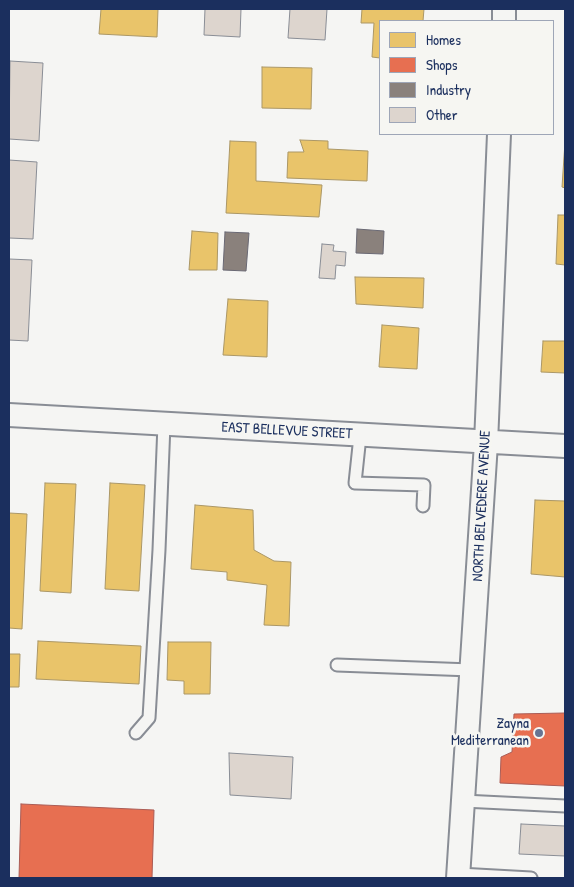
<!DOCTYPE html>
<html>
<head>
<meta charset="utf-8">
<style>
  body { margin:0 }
  #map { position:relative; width:574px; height:887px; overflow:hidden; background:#f5f5f3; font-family:"Patrick Hand",sans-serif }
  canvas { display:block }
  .frame { position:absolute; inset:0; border:10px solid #1b2f5e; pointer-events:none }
  .legend { position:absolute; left:379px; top:20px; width:175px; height:115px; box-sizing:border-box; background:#f6f6f2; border:1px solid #9ea6b7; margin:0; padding:6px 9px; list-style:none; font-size:15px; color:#1b2f5e }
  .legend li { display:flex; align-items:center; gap:10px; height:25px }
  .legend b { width:25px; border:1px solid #9ea6b7 }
</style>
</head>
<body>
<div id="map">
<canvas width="574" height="887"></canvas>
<div class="frame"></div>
<ul class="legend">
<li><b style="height:14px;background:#e9c46a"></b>Homes</li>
<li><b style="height:14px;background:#e76f51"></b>Shops</li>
<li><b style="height:14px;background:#8a817c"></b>Industry</li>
<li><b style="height:14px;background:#ddd5ce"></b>Other</li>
</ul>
</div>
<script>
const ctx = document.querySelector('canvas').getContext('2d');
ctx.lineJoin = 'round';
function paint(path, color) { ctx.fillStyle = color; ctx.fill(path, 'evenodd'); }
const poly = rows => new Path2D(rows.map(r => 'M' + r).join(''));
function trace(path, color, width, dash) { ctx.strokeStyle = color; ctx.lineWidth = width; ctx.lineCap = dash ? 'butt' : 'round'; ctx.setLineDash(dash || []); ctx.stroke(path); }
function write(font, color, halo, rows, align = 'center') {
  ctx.font = font + ' "Patrick Hand",sans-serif'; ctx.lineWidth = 5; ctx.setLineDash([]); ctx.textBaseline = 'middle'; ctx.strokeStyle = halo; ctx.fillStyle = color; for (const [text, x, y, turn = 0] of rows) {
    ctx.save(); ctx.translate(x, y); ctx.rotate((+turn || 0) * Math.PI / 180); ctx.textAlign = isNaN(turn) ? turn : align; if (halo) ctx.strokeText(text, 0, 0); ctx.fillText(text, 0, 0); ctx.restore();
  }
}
const homes = poly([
  [101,9,158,9,157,37,99,34,101,9],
  [362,9,424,9,423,21,380,21,380,58,372,57,374,23,361,23,362,9],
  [262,67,312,68,311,109,262,108,262,67],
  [300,140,328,141,328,149,368,151,367,181,287,178,288,152,304,152,300,140],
  [230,141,256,142,256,181,322,185,319,217,226,213,230,141],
  [565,142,565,188,562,187,565,142],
  [558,215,565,215,565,265,556,264,558,215],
  [192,231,218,233,217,270,189,270,192,231],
  [355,277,424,278,423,308,356,304,355,277],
  [228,299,268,301,267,357,223,355,228,299],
  [382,325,419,328,417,369,379,367,382,325],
  [543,341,565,341,565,373,541,372,543,341],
  [45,483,76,484,71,593,40,591,45,483],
  [110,483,145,485,139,591,105,589,110,483],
  [535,500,565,501,565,577,531,574,535,500],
  [195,505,253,510,254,550,274,561,291,562,289,626,264,625,267,585,227,580,227,572,191,569,195,505],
  [9,513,27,514,22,629,9,628,9,513],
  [38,641,141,646,139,684,36,679,38,641],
  [168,642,211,642,210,694,184,694,184,681,167,680,168,642],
  [9,654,20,654,19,687,9,687,9,654]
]);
paint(homes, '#e9c46a');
trace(homes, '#ab9766', 1);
const shops = poly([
  [565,713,565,786,500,783,501,757,512,752,514,714,565,713],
  [21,804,154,810,152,878,19,878,21,804]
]);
paint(shops, '#e76f51');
trace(shops, '#aa5c55', 1);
const industry = poly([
  [357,229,384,231,383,254,356,253,357,229],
  [225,232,249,233,246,271,223,270,225,232]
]);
paint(industry, '#8a817c');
trace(industry, '#696873', 1);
const building = poly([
  [205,9,241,9,240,37,204,35,205,9],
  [290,9,327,9,325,40,288,38,290,9],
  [10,61,43,63,39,141,9,139,10,61],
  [9,160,37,162,33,239,9,238,9,160],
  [322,244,334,245,333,251,346,252,345,266,336,265,335,279,319,278,322,244],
  [9,259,32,260,28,341,9,340,9,259],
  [229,753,293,757,291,799,230,795,229,753],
  [521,824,565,826,565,856,519,854,521,824]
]);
paint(building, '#ddd5ce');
trace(building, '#898d95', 1);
const service = poly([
  [360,436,355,483,424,485,423,506],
  [337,665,471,670],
  [136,733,149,718,159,550,164,424],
  [463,801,565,806],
  [459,874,531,878]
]);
const minor = poly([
  [504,21,504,9],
  [9,415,565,446],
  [458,878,486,443,499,134]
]);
trace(service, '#898d95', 15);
trace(minor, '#898d95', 26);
trace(service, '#f5f5f3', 11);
trace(minor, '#f5f5f3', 22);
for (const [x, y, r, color] of [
  [539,733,5,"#677492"]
]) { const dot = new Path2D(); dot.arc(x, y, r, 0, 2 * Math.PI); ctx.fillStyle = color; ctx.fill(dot); trace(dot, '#f6f6f2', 2); }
write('15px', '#1b2f5e', '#f6f6f2', [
  ["EAST BELLEVUE STREET",287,431,3],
  ["NORTH BELVEDERE AVENUE",482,506,-87]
]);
write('15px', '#1b2f5e', '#f6f6f2', [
  ["Zayna",529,724],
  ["Mediterranean",529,741]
], 'right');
</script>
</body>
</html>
